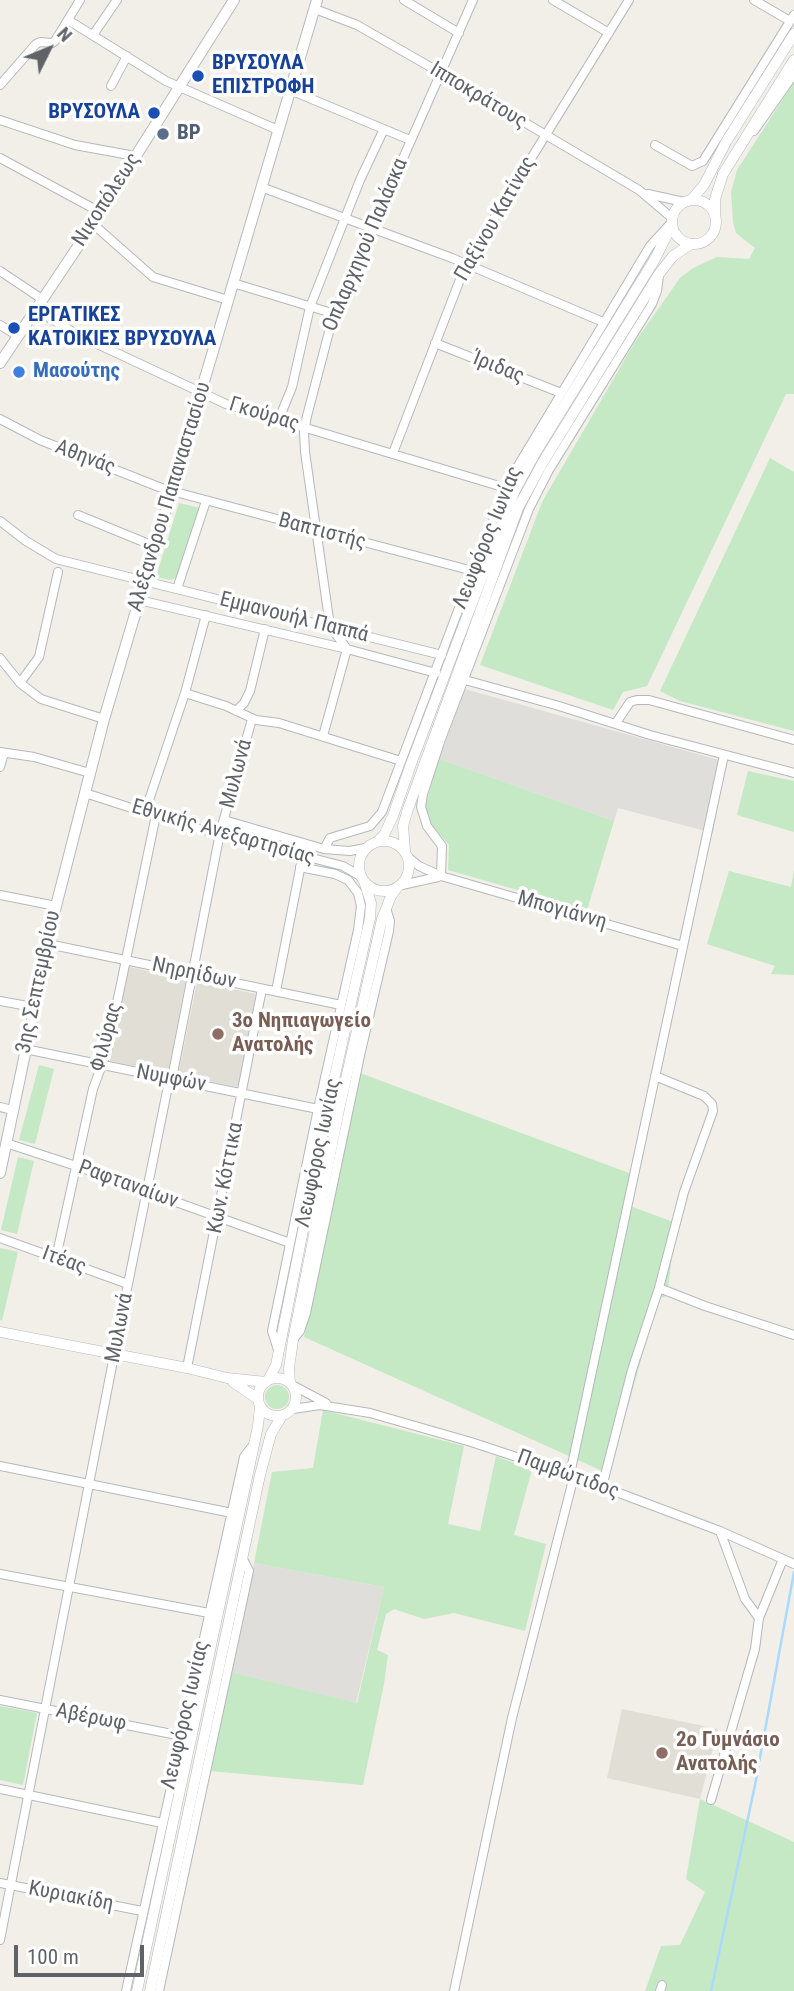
<!DOCTYPE html>
<html>
<head>
<meta charset="utf-8">
<style>
  body { margin:0 }
  #map { position:relative; width:794px; height:1991px; overflow:hidden; background:#f1efe8; font-family:"Roboto Condensed",sans-serif }
  canvas { display:block }
  .north { position:absolute; left:14px; top:14px; width:70px; height:70px; -webkit-text-stroke:5px #fff; paint-order:stroke; rotate:47deg; font-size:19px; font-weight:700; line-height:28px; text-align:center; color:#5f6368 }
  .north::after { content:''; display:block; margin:auto; width:24px; height:32px; background:#5f6368; clip-path:polygon(50% 0,100% 100%,50% 72%,0 100%) }
  .scale { position:absolute; left:14px; top:1945px; width:130px; height:32px; box-sizing:border-box; border:4px solid #5f6368; border-top:0; padding-left:9px; font-size:21px; line-height:24px; white-space:nowrap; color:#5f6368; -webkit-text-stroke:5px #fff; paint-order:stroke }
</style>
</head>
<body>
<div id="map">
<canvas width="794" height="1991"></canvas>
<div class="north">N</div>
<div class="scale">100 m</div>
</div>
<script>
const ctx = document.querySelector('canvas').getContext('2d');
ctx.lineJoin = 'round';
function paint(path, color) { ctx.fillStyle = color; ctx.fill(path, 'evenodd'); }
const poly = rows => new Path2D(rows.map(r => 'M' + r).join(''));
function trace(path, color, width, dash) { ctx.strokeStyle = color; ctx.lineWidth = width; ctx.lineCap = dash ? 'butt' : 'round'; ctx.setLineDash(dash || []); ctx.stroke(path); }
function write(font, color, halo, rows, align = 'center') {
  ctx.font = font + ' "Roboto Condensed",sans-serif'; ctx.lineWidth = 7; ctx.setLineDash([]); ctx.textBaseline = 'middle'; ctx.strokeStyle = halo; ctx.fillStyle = color; for (const [text, x, y, turn = 0] of rows) {
    ctx.save(); ctx.translate(x, y); ctx.rotate((+turn || 0) * Math.PI / 180); ctx.textAlign = isNaN(turn) ? turn : align; if (halo) ctx.strokeText(text, 0, 0); ctx.fillText(text, 0, 0); ctx.restore();
  }
}
paint(poly([
  [465,689,719,760,717,810,713,833,618,808,614,821,439,759],
  [254,1563,384,1587,356,1703,231,1672]
]), '#e0deda');
paint(poly([
  [129,967,186,979,168,1073,110,1061],
  [197,982,256,994,239,1087,178,1075],
  [622,1709,718,1729,700,1799,607,1778]
]), '#e1ded6');
paint(poly([
  [794,82,794,394,786,394,647,686,623,692,613,710,480,665,542,502,635,342,680,278,693,268,717,257,749,259,755,248,736,233,733,222,731,192,737,170],
  [770,458,794,472,794,731,680,701,660,691],
  [179,503,200,508,177,578,171,580,156,577],
  [439,759,614,821,587,910,448,870,449,845,428,821,425,806],
  [748,771,794,781,794,832,737,815],
  [794,870,794,975,771,974,775,966,707,944,729,871,791,887],
  [39,1065,54,1069,35,1144,19,1140],
  [360,1073,637,1176,630,1206,676,1223,667,1296,660,1298,657,1303,609,1474,304,1337],
  [18,1157,34,1161,17,1234,1,1230],
  [0,1248,18,1252,2,1321,0,1320],
  '265 1397a12 12 0 1 1 24 0a12 12 0 1 1-24 0Z',
  [323,1410,464,1446,448,1524,480,1531,496,1456,532,1470,514,1535,546,1544,525,1631,454,1613,424,1619,394,1609,386,1614,377,1650,388,1655,384,1684,363,1785,210,1771,231,1672,357,1703,384,1587,254,1563,272,1472,313,1468],
  [0,1706,37,1713,23,1785,0,1780],
  [700,1799,794,1842,794,1991,645,1991,661,1946,680,1945,705,1892,686,1879]
]), '#c5e8c5');
trace(poly([
  [711,1991,755,1785,794,1572]
]), '#aadaff', 2.5);
const minor = poly([
  [404,0,459,33],
  [553,0,609,33],
  [754,0,790,21],
  [315,9,357,25,441,73,639,190,672,218],
  [68,20,166,81,278,130],
  [93,35,117,0],
  [0,85,36,44,40,42,52,43,55,41,80,0],
  [111,86,127,56],
  [290,90,410,140],
  [0,120,75,145,135,156],
  [754,131,794,74],
  [655,145,692,166,703,161,794,15],
  [0,158,100,212],
  [261,187,452,258,603,322],
  [648,194,684,202],
  [93,224,153,277,228,300],
  [0,271,42,299],
  [233,283,335,314],
  [35,309,78,335,226,404,506,488],
  [0,325,18,336],
  [435,343,561,393],
  [0,419,40,440,164,489,473,571],
  [279,419,292,387,310,307,360,180,384,129],
  [393,453,466,264,629,0],
  [78,515,156,547],
  [0,521,26,541,56,559,442,655],
  [177,589,206,501],
  [139,600,347,649,436,673],
  [0,658,20,683,41,699,104,719],
  [465,680,559,706,650,735,794,773],
  [20,683,39,657,58,572],
  [185,693,226,706,256,720,279,723,401,761],
  [236,711,244,703,250,691,265,629],
  [616,723,630,702,637,700,649,700,794,740],
  [323,736,347,649,330,626,305,452,304,432,307,416,330,328,344,292,473,0],
  [0,752,34,757,90,773],
  [0,767,4,753],
  [85,793,184,825,343,866,360,876],
  [145,812,185,693,206,615],
  [224,820,324,849,350,851,365,848],
  [324,849,330,838,370,826,382,812,473,571,510,479,650,246,672,222],
  [408,857,419,866,441,876,683,946],
  [441,876,442,846,427,826,421,807,423,794,441,739,529,509,549,470,652,304,657,291,659,276],
  [402,885,438,877],
  [0,895,56,906],
  [48,944,341,1005],
  [276,991,301,864],
  [0,1001,33,1007],
  [25,1049,318,1109],
  [0,1107,12,1110],
  [6,1143,76,1166,290,1243],
  [0,1238,128,1284],
  [56,1258,93,1089,107,1051,156,815],
  [659,1288,705,1306,794,1335],
  [295,1337,300,1331,306,1313,361,1051,389,931,390,921,386,908],
  [278,1350,272,1331,318,1109,358,930,361,906,358,893,348,880,335,874,300,867],
  [187,1368,262,989],
  [292,1385,326,1403],
  [293,1409,320,1405,370,1413,471,1442,574,1476,720,1531,794,1564],
  [0,1466,232,1513],
  [570,1474,724,755],
  [602,1487,632,1370,659,1288,684,1192,713,1111,712,1104,704,1096,655,1076],
  [0,1574,209,1613],
  [759,1618,783,1559],
  [0,1700,182,1736],
  [0,1789,162,1823],
  [711,1800,755,1649,759,1618,745,1599,720,1531],
  [0,1883,142,1911],
  [0,1940,128,1284,167,1091,173,1073,220,833,252,719],
  [126,1991,244,1457,253,1445],
  [159,1991,249,1571,242,1557],
  [454,1991,512,1718,574,1476],
  [660,1991,662,1985]
]);
const tertiary = poly([
  [691,200,704,185,726,142,794,34],
  '672 222a22 22 0 1 1 44 0a22 22 0 1 1-44 0Z',
  [715,214,715,199,723,174,794,60],
  '359 866a25 25 0 1 1 50 0a25 25 0 1 1-50 0Z',
  [378,841,384,835,393,816,411,764,515,490,537,450,655,259,672,225],
  [405,851,403,826,408,809,518,508,543,462,659,274,673,256,691,244],
  [0,1332,187,1368,227,1378,266,1382],
  '258 1397a19 19 0 1 1 38 0a19 19 0 1 1-38 0Z',
  [268,1380,276,1365,327,1111,370,918,371,903,365,884],
  [233,1382,258,1399],
  [290,1383,289,1368,293,1340,339,1110,382,919,391,896,396,889],
  [137,1991,258,1426,260,1407],
  [150,1991,260,1475,271,1434,282,1416]
]);
const secondary = poly([
  [0,363,93,224,234,0],
  [0,1173,56,906,104,719,317,0]
]);
trace(minor, '#b5b8bc', 10);
trace(tertiary, '#b5b8bc', 11);
trace(secondary, '#b6babf', 12);
trace(minor, '#fff', 8);
trace(tertiary, '#fff', 10);
trace(secondary, '#fff', 10);
for (const [x, y, r, color] of [
  [198,76,7,"#1a4fb4"],
  [154,113,7,"#1a4fb4"],
  [163,134,7,"#5c6f8a"],
  [14,328,7,"#1a4fb4"],
  [19,372,7,"#3f7fe0"],
  [218,1034,7,"#8d6e63"],
  [662,1753,7,"#8d6e63"]
]) { const dot = new Path2D(); dot.arc(x, y, r, 0, 2 * Math.PI); ctx.fillStyle = color; ctx.fill(dot); trace(dot, '#fff', 2.5); }
write('bold 21px', '#164399', '#fff', [
  ["ΒΡΥΣΟΥΛΑ",212,64],
  ["ΕΠΙΣΤΡΟΦΗ",212,88],
  ["ΒΡΥΣΟΥΛΑ",140,113,"right"],
  ["ΕΡΓΑΤΙΚΕΣ",28,316],
  ["ΚΑΤΟΙΚΙΕΣ ΒΡΥΣΟΥΛΑ",28,340]
], 'left');
write('21px', '#5f6368', '#fff', [
  ["Ιπποκράτους",478,96,31],
  ["Νικοπόλεως",107,200,-57],
  ["Παξίνου Κατίνας",496,219,-60],
  ["Οπλαρχηγού Παλάσκα",366,245,-67],
  ["Ίριδας",498,368,22],
  ["Γκούρας",264,415,17],
  ["Αθηνάς",85,458,21],
  ["Αλέξανδρου Παπαναστασίου",170,497,-73],
  ["Βαπτιστής",322,532,15],
  ["Λεωφόρος Ιωνίας",488,538,-68],
  ["Εμμανουήλ Παππά",294,618,14],
  ["Μυλωνά",237,774,-75],
  ["Εθνικής Ανεξαρτησίας",223,833,16],
  ["Μπογιάννη",562,911,16],
  ["Νηρηίδων",194,974,12],
  ["3ης Σεπτεμβρίου",39,982,-78],
  ["Φιλύρας",107,1037,-75],
  ["Νυμφών",171,1079,11],
  ["Λεωφόρος Ιωνίας",319,1153,-78],
  ["Κων. Κόττικα",226,1178,-79],
  ["Ραφταναίων",128,1185,20],
  ["Ιτέας",64,1261,20],
  ["Μυλωνά",120,1328,-79],
  ["Παμβώτιδος",568,1475,20],
  ["Λεωφόρος Ιωνίας",186,1715,-77],
  ["Αβέρωφ",91,1718,11],
  ["Κυριακίδη",71,1897,11]
]);
write('bold 21px', '#4e5e75', '#fff', [
  ["BP",177,134]
], 'left');
write('bold 21px', '#366cbe', '#fff', [
  ["Μασούτης",33,372]
], 'left');
write('bold 21px', '#785e54', '#fff', [
  ["3ο Νηπιαγωγείο",232,1022],
  ["Ανατολής",232,1046],
  ["2ο Γυμνάσιο",676,1741],
  ["Ανατολής",676,1765]
], 'left');
</script>
</body>
</html>
